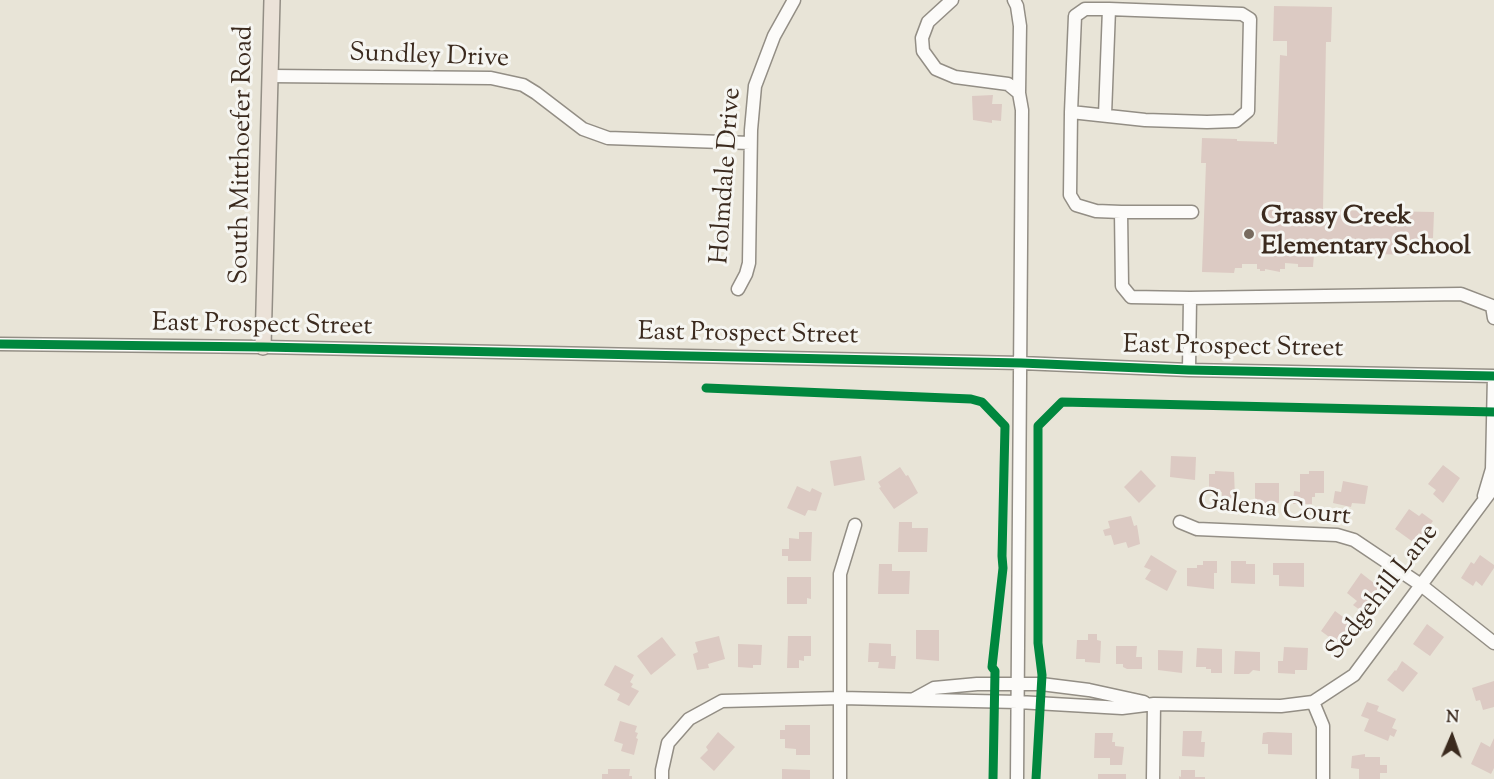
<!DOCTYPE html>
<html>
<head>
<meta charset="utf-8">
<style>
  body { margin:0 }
  #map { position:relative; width:1494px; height:779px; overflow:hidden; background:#e8e4d7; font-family:"Sorts Mill Goudy",serif }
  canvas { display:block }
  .north { position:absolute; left:1422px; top:707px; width:60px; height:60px; -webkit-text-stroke:4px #f6f6f2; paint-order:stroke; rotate:2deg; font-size:16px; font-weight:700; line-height:24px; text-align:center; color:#3b2a1e }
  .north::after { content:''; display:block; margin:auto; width:21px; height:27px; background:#3b2a1e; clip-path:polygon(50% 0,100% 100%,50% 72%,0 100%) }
</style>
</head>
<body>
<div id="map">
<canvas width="1494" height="779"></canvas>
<div class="north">N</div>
</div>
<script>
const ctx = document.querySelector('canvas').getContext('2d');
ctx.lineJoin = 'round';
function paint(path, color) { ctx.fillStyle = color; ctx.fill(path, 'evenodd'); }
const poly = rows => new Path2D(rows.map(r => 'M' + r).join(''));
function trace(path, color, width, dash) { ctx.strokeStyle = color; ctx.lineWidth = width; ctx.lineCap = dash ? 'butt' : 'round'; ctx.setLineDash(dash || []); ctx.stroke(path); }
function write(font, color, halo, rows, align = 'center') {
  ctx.font = font + ' "Sorts Mill Goudy",serif'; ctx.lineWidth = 6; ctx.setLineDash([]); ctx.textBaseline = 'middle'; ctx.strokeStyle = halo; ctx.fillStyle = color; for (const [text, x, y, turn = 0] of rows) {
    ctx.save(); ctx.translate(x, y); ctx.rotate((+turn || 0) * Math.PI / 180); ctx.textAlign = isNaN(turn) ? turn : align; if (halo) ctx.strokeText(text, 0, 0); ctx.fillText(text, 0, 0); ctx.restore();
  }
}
paint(poly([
  [1274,6,1332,7,1331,42,1326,42,1323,210,1434,212,1433,238,1423,238,1423,255,1314,253,1313,267,1298,267,1298,264,1285,263,1285,269,1280,269,1280,272,1265,269,1265,271,1260,271,1260,269,1257,269,1257,264,1242,264,1242,268,1235,268,1234,273,1202,272,1206,163,1201,163,1202,138,1237,139,1237,141,1274,142,1274,144,1277,144,1280,55,1287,56,1287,41,1273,41],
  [993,95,992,104,1002,104,1001,121,992,120,992,123,973,120,972,96],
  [861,456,865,480,834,486,830,461],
  [1171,456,1196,457,1195,480,1170,477],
  [1443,465,1460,478,1443,503,1433,494,1436,490,1428,484],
  [900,467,906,476,908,475,918,493,894,509,879,488,881,487,878,482],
  [1141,470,1156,486,1139,503,1124,487],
  [1215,471,1234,472,1235,499,1222,499,1222,492,1209,491,1209,474,1215,474],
  [1309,471,1324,471,1324,493,1315,493,1315,497,1312,497,1312,504,1293,504,1294,491,1300,492,1300,474,1309,474],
  [1343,481,1368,486,1365,504,1352,503,1351,507,1333,503,1335,491,1341,492],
  [1255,483,1279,483,1279,503,1255,504],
  [797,486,810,492,812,488,822,493,816,511,808,510,805,516,787,508],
  [1409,509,1419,516,1422,513,1433,521,1422,535,1419,533,1413,542,1395,529],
  [1131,516,1134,526,1137,525,1140,544,1128,548,1126,542,1114,545,1111,535,1105,536,1103,530,1110,528,1108,521],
  [899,522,912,522,912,528,928,528,927,552,898,552],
  [799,532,812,532,811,561,788,561,788,556,782,556,782,549,789,549,789,538,799,539],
  [1151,555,1177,571,1167,591,1145,579,1151,570,1144,567],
  [1480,555,1494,565,1494,568,1482,586,1476,581,1473,586,1461,578,1471,562,1474,564],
  [1203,561,1217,561,1217,573,1214,573,1214,589,1187,586,1187,568,1197,568,1197,565,1203,565],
  [1231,561,1246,561,1246,564,1255,564,1255,584,1231,583],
  [1273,563,1304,563,1304,587,1279,586,1279,575,1273,575],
  [879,564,892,564,892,571,910,571,909,594,878,594],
  [1361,573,1379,587,1372,598,1375,600,1364,613,1353,605,1357,601,1347,593],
  [787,577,811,577,811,599,807,598,807,604,787,604],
  [1335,611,1354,625,1340,645,1321,631],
  [1427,624,1444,637,1430,656,1413,644],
  [916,630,939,630,939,661,916,659],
  [1088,634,1097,634,1097,640,1101,641,1100,663,1085,662,1085,659,1076,659,1077,640,1088,640],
  [719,636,725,659,708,664,709,668,697,670,693,654,698,652,695,642],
  [788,636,811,636,811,656,804,656,804,661,799,660,799,668,787,668],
  [662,637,676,655,651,675,637,656],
  [869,643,891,644,891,656,896,656,895,669,878,668,879,662,868,662],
  [738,644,762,645,761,665,753,665,753,668,738,667],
  [1116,646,1137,646,1136,657,1142,657,1142,669,1127,669,1123,667,1123,664,1116,664],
  [1284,647,1308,648,1307,670,1295,670,1295,674,1278,673,1278,661,1283,661],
  [1197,648,1222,649,1222,673,1211,673,1211,669,1206,669,1206,667,1196,667],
  [1158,650,1183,651,1182,673,1158,670],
  [1235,651,1260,652,1260,671,1253,670,1249,674,1234,674],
  [1402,661,1418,673,1403,692,1387,680,1395,670,1396,671],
  [615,665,634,675,630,682,633,684,631,687,639,691,629,706,617,700,620,694,604,685],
  [1494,681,1494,707,1483,710,1480,700,1476,701,1472,688],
  [1367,702,1379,706,1377,711,1396,719,1392,728,1397,730,1394,737,1390,735,1388,741,1364,731,1369,719,1361,716],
  [620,721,637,726,635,732,638,733,636,738,638,739,634,755,621,751,623,744,614,741],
  [785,725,810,725,810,755,796,755,796,749,785,748,785,739,780,739,780,730,785,730],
  [1183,731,1202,731,1201,742,1205,742,1204,757,1182,756],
  [718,732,735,747,714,771,700,758,708,750,706,747],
  [1268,732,1292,733,1292,755,1268,754,1268,744,1262,744,1263,733],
  [1095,733,1113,733,1112,742,1115,742,1115,746,1124,747,1122,765,1110,765,1110,758,1094,758],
  [1494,738,1494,768,1491,774,1471,764,1481,742,1490,747],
  [1365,754,1365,757,1380,757,1380,765,1387,765,1387,773,1380,773,1380,779,1359,779,1359,769,1351,768,1352,756],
  [608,769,630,769,629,776,632,776,632,779,602,779,602,774,608,774],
  [782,769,810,770,810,779,782,779],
  [1181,770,1195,770,1195,777,1205,777,1205,779,1179,779,1179,776,1181,777],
  [1098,774,1126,774,1126,779,1098,779]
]), '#dccac3');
const minor = poly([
  [952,0,928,22,922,38,923,51,936,69,955,77,1008,84,1019,93,1022,110,1017,779],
  [1014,0,1017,6,1020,26,1019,93],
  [270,76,491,78,523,85,536,93,583,129,608,138,750,143],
  [1071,112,1145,120,1207,122,1236,121,1248,111,1250,19,1242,14,1109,9,1085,9,1075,16,1071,112,1070,195,1076,205,1096,211,1121,212],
  [1105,115,1109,9],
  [738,289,746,274,749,263,751,130,755,86,774,36,794,0],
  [1190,298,1131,297,1122,286,1121,212,1192,212],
  [0,344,263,347,1021,363,1189,370,1494,376],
  [1189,370,1190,298,1461,294,1492,306,1494,318],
  [1484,496,1492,469,1494,376],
  [1180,522,1197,529,1337,535,1354,540,1421,585,1494,643],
  [914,699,934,688,977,684,1041,684,1089,690,1144,702],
  [1313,702,1323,726,1323,779],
  [662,779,662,770,668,743,689,719,722,701,841,698,1018,702,1122,708,1154,704,1281,706,1313,702,1354,675,1494,487],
  [840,779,840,574,855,525],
  [1153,779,1154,704]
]);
const major = poly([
  [263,347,272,0]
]);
trace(minor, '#938e85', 15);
trace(major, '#938e85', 18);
trace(minor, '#fcfbf9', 12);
trace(major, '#ebe2d8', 15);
trace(poly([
  [0,344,263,347,1021,363,1189,370,1494,376],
  [706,388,971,399,982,402,1005,426,1002,556,1003,568,992,667,995,671,993,779],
  [1036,779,1042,675,1038,643,1038,426,1062,402,1494,412]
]), '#00873e', 9);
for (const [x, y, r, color] of [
  [1249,234,6,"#786b5f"]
]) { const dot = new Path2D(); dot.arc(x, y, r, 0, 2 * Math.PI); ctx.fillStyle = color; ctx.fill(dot); trace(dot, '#f6f6f2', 2); }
write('26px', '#3b2a1e', '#f6f6f2', [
  ["Sundley Drive",429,58,2],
  ["South Mitthoefer Road",244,155,-89],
  ["Holmdale Drive",728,176,-86],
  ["East Prospect Street",262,327,1],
  ["East Prospect Street",748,336,1],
  ["East Prospect Street",1233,349,1],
  ["Galena Court",1274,511,6],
  ["Sedgehill Lane",1384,593,-52]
]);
write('bold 26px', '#3b2a1e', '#f6f6f2', [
  ["Grassy Creek",1261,219],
  ["Elementary School",1261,249]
], 'left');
</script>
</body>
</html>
